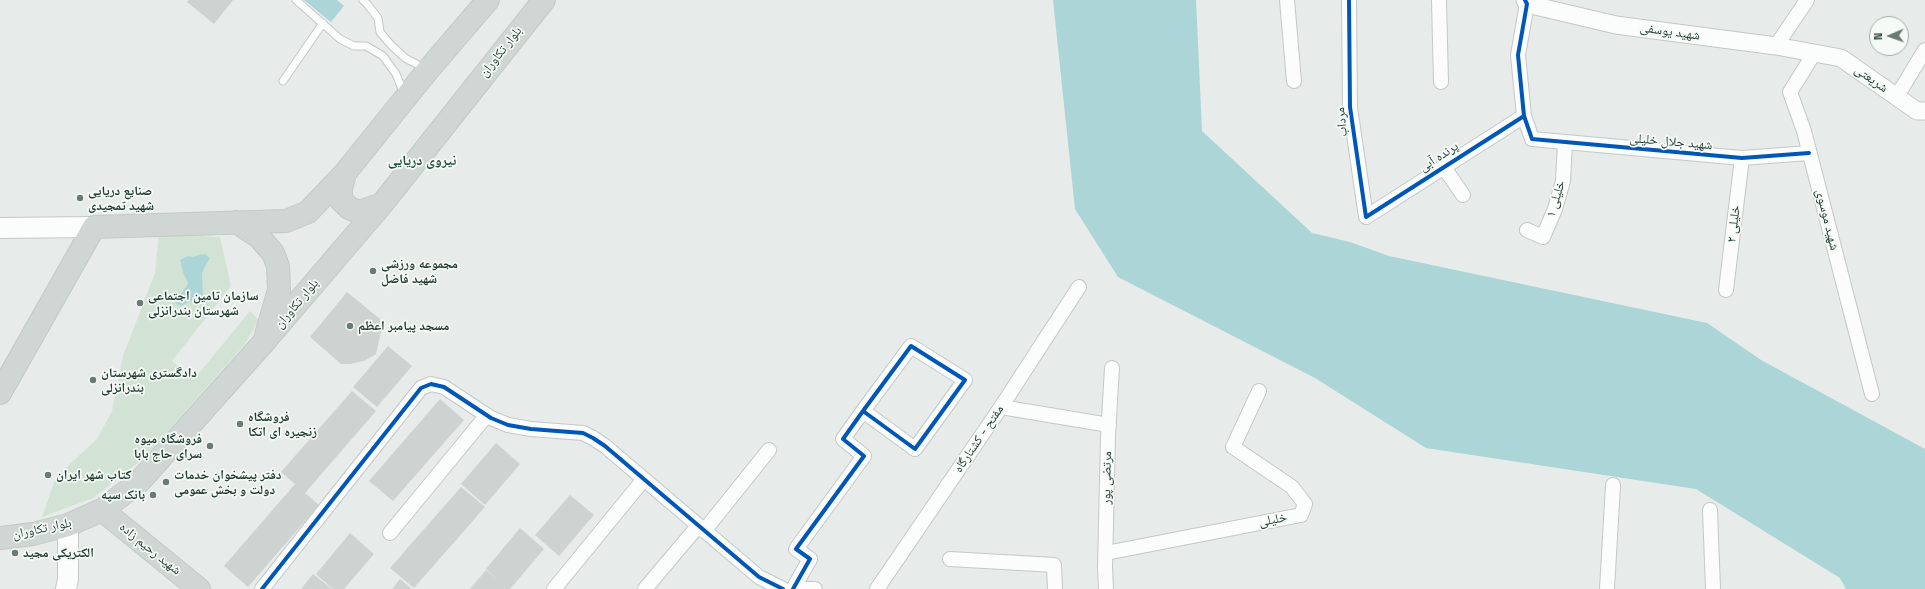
<!DOCTYPE html>
<html>
<head>
<meta charset="utf-8">
<style>
  body { margin:0 }
  #map { position:relative; width:1925px; height:589px; overflow:hidden; background:#e7ebe9; font-family:"Space Grotesk",sans-serif }
  canvas { display:block }
  .north { position:absolute; left:1869px; top:16px; width:40px; height:40px; box-sizing:border-box; background:#f5faf7; border:1px solid #a2afa9; border-radius:50%; rotate:268deg; font-size:11px; font-weight:700; line-height:16px; text-align:center; color:#253e34 }
  .north::after { content:''; display:block; margin:auto; width:14px; height:18px; background:#697b73; clip-path:polygon(50% 0,100% 100%,50% 72%,0 100%) }
</style>
</head>
<body>
<div id="map">
<canvas width="1925" height="589"></canvas>
<div class="north">N</div>
</div>
<script>
const ctx = document.querySelector('canvas').getContext('2d');
ctx.lineJoin = 'round';
function paint(path, color) { ctx.fillStyle = color; ctx.fill(path, 'evenodd'); }
const poly = rows => new Path2D(rows.map(r => 'M' + r).join(''));
function trace(path, color, width, dash) { ctx.strokeStyle = color; ctx.lineWidth = width; ctx.lineCap = dash ? 'butt' : 'round'; ctx.setLineDash(dash || []); ctx.stroke(path); }
function write(font, color, halo, rows, align = 'center') {
  ctx.font = font + ' "Space Grotesk","Noto Naskh Arabic",sans-serif'; ctx.lineWidth = 3.5; ctx.setLineDash([]); ctx.textBaseline = 'middle'; ctx.strokeStyle = halo; ctx.fillStyle = color; for (const [text, x, y, turn = 0] of rows) {
    ctx.save(); ctx.translate(x, y); ctx.rotate((+turn || 0) * Math.PI / 180); ctx.textAlign = isNaN(turn) ? turn : align; if (halo) ctx.strokeText(text, 0, 0); ctx.fillText(text, 0, 0); ctx.restore();
  }
}
paint(poly([
  [159,233,220,237,231,286,172,361,195,378,250,311,259,320,245,344,143,459,93,498,42,517,56,477,97,439,112,411,123,356,155,273]
]), '#d2e3d5');
paint(poly([
  [304,0,337,0,344,6,331,22],
  [1053,0,1196,0,1202,131,1312,233,1350,242,1389,256,1707,323,1761,360,1925,449,1925,589,1846,589,1840,578,1696,489,1426,448,1315,378,1118,277,1075,209],
  [205,254,210,258,202,272,203,296,180,306,175,302,186,287,188,283,183,272,180,260,188,256,192,257]
]), '#abd5d6');
paint(poly([
  [189,0,233,0,214,24,187,2],
  [347,292,380,319,381,332,376,354,364,361,350,364,341,364,310,337],
  [388,346,412,366,377,407,353,387],
  [352,391,376,411,305,493,319,505,248,587,224,566,295,484,281,472],
  [440,399,464,420,393,501,369,481],
  [496,443,520,464,485,505,461,484],
  [461,487,485,507,414,588,390,568],
  [570,495,594,515,559,556,535,535],
  [520,528,544,549,510,589,470,589,486,570,499,581,486,569],
  [350,533,374,554,344,589,333,589,316,574],
  [313,574,332,589,301,589],
  [400,579,412,589,392,589]
]), '#ced2d0');
const service = poly([
  [296,0,340,39,354,46,366,46,383,56,396,74,404,94],
  [363,0,368,5,378,18,380,32,391,45,405,58,426,69],
  [283,81,323,23]
]);
const minor = poly([
  [1287,0,1294,81],
  [1349,0,1350,107,1366,217,1524,116],
  [1439,0,1441,82],
  [1527,4,1518,55,1524,116,1532,139,1742,158,1809,153],
  [1776,46,1807,0],
  [1815,52,1790,92,1804,131,1872,394],
  [1897,96,1925,50],
  [1443,166,1463,195],
  [1527,230,1543,237,1555,209,1563,181,1565,142],
  [1726,290,1742,158],
  [1001,407,1109,425],
  [1710,510,1713,589],
  [704,531,769,450],
  [390,533,487,415],
  [1106,553,1301,515,1305,504,1292,487,1233,447,1259,391],
  [950,559,1054,565,1055,589],
  [262,589,421,388,431,384,444,387,491,418,508,425,531,429,583,433,593,438,605,446,759,577,783,589],
  [554,589,644,479],
  [645,589,698,526],
  [793,589,810,559,796,549,864,456,843,439,863,411,911,346,965,380,915,449,863,411],
  [801,589,815,589],
  [877,589,1001,407,1079,287],
  [1106,589,1105,567,1108,436,1112,368],
  [1607,589,1613,485]
]);
const tertiary = poly([
  [1525,0,1527,4,1616,25,1776,46,1841,58,1917,111,1925,111]
]);
const secondary = poly([
  [0,228,94,227],
  [66,589,68,579,68,525]
]);
const primary = poly([
  [345,173,341,189,341,200,349,208,359,212,382,204],
  [236,222,259,237,273,253,278,266,279,290,266,335],
  [0,393,94,227,286,221,308,212,345,173,428,70,488,0],
  [102,510,199,589],
  [0,538,33,534,68,525,102,510,139,482,264,342,382,204,544,0]
]);
trace(service, '#c4c8c6', 9);
trace(minor, '#c4c8c6', 16);
trace(tertiary, '#c4c8c6', 19);
trace(secondary, '#c3c9c6', 22);
trace(primary, '#c2cac7', 24);
trace(service, '#fbfcfc', 7);
trace(minor, '#fbfcfc', 14);
trace(tertiary, '#fbfcfc', 17);
trace(secondary, '#fbfcfc', 20);
trace(primary, '#d0d6d4', 22);
trace(poly([
  [1349,0,1350,107,1366,217,1524,116],
  [1525,0,1527,4,1518,55,1524,116,1532,139,1742,158,1809,153],
  [262,589,421,388,431,384,444,387,491,418,508,425,531,429,583,433,593,438,605,446,759,577,783,589],
  [793,589,810,559,796,549,864,456,843,439,863,411,911,346,965,380,915,449,863,411]
]), '#0057b8', 4);
for (const [x, y, r, color] of [
  [80,198,4,"#697b73"],
  [373,271,4,"#697b73"],
  [140,303,4,"#697b73"],
  [350,326,4,"#697b73"],
  [93,380,4,"#697b73"],
  [240,424,4,"#697b73"],
  [210,446,4,"#697b73"],
  [48,475,4,"#697b73"],
  [166,482,4,"#697b73"],
  [153,495,4,"#697b73"],
  [15,553,4,"#697b73"]
]) { const dot = new Path2D(); dot.arc(x, y, r, 0, 2 * Math.PI); ctx.fillStyle = color; ctx.fill(dot); trace(dot, '#f5faf7', 1.5); }
write('13px', '#253e34', '#f5faf7', [
  ["شهید یوسفی",1670,32,8],
  ["بلوار تکاوران",501,52,-52],
  ["شریعتی",1871,79,35],
  ["مرداب",1342,122,-96],
  ["شهید جلال خلیلی",1671,142,5],
  ["پرنده آبی",1439,157,-33],
  ["خلیلی ۱",1556,199,-73],
  ["شهید موسوی",1827,220,76],
  ["خلیلی ۲",1734,224,-83],
  ["بلوار تکاوران",297,304,-50],
  ["مفتح - کشتارگاه",979,439,-56],
  ["مرتضی پور",1107,478,-89],
  ["خلیلی",1273,520,-11],
  ["بلوار تکاوران",42,529,-12],
  ["شهید رحیم زاده",150,549,39]
]);
write('bold 13px', '#253e34', '#f5faf7', [
  ["صنایع دریایی",88,191],
  ["شهید تمجیدی",88,206],
  ["مجموعه ورزشی",381,264],
  ["شهید فاضل",381,279],
  ["سازمان تامین اجتماعی",148,296],
  ["شهرستان بندرانزلی",148,311],
  ["مسجد پیامبر اعظم",358,326],
  ["دادگستری شهرستان",101,373],
  ["بندرانزلی",101,388],
  ["فروشگاه",248,417],
  ["زنجیره ای اتکا",248,432],
  ["فروشگاه میوه",202,439,"right"],
  ["سرای حاج بابا",202,454,"right"],
  ["کتاب شهر ایران",56,475],
  ["دفتر پیشخوان خدمات",174,475],
  ["دولت و بخش عمومی",174,490],
  ["بانک سپه",145,495,"right"],
  ["الکتریکی مجید",23,553]
], 'left');
write('bold 14px', '#224f3e', '#f5faf7', [
  ["نیروی دریایی",422,161]
]);
</script>
</body>
</html>
